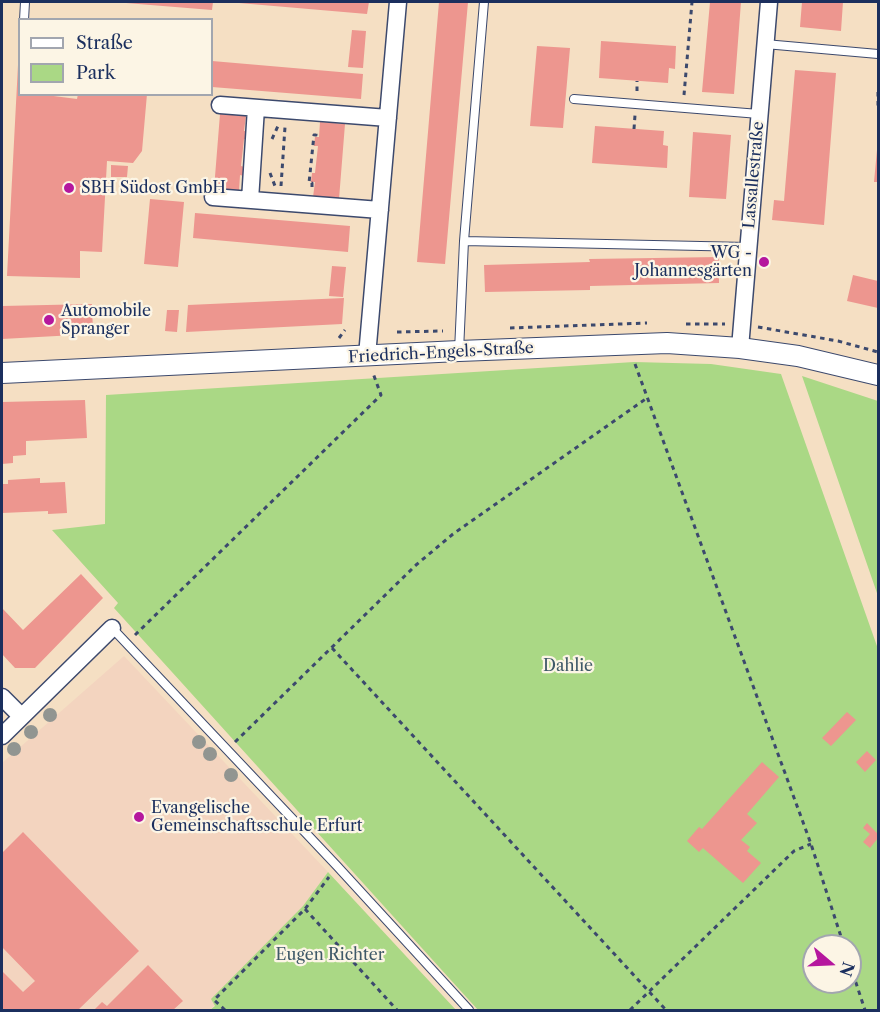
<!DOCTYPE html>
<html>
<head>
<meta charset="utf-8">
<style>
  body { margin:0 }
  #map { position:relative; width:880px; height:1012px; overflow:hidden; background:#f5dfc3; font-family:"Libre Caslon Text",serif }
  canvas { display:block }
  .frame { position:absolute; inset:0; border:3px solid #1b2f5e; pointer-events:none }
  .legend { position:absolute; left:18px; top:18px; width:195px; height:78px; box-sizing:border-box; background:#fcf5e5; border:2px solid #a2a6af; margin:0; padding:8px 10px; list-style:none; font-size:18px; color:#1b2f5e }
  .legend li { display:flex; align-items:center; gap:12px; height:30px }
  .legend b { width:30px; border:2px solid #a2a6af }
  .north { position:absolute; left:802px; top:934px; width:60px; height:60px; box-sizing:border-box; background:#fcf5e5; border:2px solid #a2a6af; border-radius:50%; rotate:109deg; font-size:16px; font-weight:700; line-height:24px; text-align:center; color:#1b2f5e }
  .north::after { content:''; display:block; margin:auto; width:21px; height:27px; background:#b5179e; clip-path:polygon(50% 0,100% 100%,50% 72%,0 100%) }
</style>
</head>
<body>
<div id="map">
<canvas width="880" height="1012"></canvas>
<div class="frame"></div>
<ul class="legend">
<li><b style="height:8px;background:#fff"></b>Straße</li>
<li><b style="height:16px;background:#aad885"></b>Park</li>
</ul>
<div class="north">N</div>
</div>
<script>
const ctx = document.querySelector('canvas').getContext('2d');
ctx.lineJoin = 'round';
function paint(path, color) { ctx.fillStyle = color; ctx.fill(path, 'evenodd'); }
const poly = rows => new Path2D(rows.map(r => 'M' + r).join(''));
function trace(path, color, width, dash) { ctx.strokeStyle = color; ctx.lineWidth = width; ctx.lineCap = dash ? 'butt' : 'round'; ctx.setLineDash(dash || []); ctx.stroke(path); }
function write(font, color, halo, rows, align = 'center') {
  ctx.font = font + ' "Libre Caslon Text",serif'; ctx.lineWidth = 4.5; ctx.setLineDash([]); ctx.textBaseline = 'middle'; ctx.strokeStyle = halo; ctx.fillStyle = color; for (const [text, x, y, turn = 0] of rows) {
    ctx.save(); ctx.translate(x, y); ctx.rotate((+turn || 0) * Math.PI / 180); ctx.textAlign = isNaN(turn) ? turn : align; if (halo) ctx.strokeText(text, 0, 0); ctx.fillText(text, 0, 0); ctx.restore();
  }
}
paint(poly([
  [124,656,328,872,303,906,210,1010,2,1010,2,763]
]), '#f3d4bf');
paint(poly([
  [634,362,711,364,781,374,878,649,878,1010,478,1010,114,608,118,603,52,530,105,524,106,395],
  [814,946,850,946,850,982,814,982],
  [802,376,878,401,878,596],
  [328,872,456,1010,210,1010,215,1006,211,999,303,906]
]), '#aad885');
paint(poly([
  [127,2,213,2,212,10,126,3],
  [239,2,369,2,367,14,239,3],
  [439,2,468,2,445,264,417,262],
  [710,2,741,2,734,94,702,92],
  [802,2,843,2,841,31,800,27],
  [352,30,366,31,363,68,348,67],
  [601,41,676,46,675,69,669,68,668,83,599,78],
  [537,46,570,48,563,128,530,126],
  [212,61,363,74,361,99,212,87],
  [18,65,20,65,20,94,38,94,77,99,78,94,147,94,142,151,133,163,107,161,102,252,80,251,80,278,7,276],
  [795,70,836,73,824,225,772,220,774,200,784,201],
  [220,114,246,116,244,131,248,131,247,140,244,139,241,166,245,167,244,176,240,175,239,191,214,189],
  [320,122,345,124,339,199,313,197,315,182,311,182,312,173,315,173,318,146,314,146,315,137,319,137],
  [595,126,664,131,663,145,668,146,667,168,592,163],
  [693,132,731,135,726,199,689,197],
  [877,150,878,150,878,182,874,182],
  [111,165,128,166,127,177,111,177],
  [150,199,184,202,178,267,144,264],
  [195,213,350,226,348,252,193,238],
  [719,257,719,283,590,286,590,290,485,292,484,265,590,262,589,259],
  [332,266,346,267,343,297,329,296],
  [853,275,878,281,878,308,847,301],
  [344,298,342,324,186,332,188,305],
  [92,304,93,334,2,339,2,306],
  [167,310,179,310,177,332,165,331],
  [85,400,87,438,26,441,26,455,13,456,13,463,2,464,2,402],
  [40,478,40,483,65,482,67,513,48,514,48,511,2,513,2,484,8,484,8,480],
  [81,574,103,598,35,668,15,668,2,654,2,608,23,630],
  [847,712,856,720,831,746,822,738],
  [867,751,876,760,865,772,856,762],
  [762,762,779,777,747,814,757,823,741,840,750,847,747,851,761,863,743,883,703,848,699,852,687,841,699,827,702,829],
  [867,823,878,834,878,838,870,848,863,842,870,834,863,828],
  [23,832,139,951,78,1010,2,1010,2,971,23,992,35,981,2,947,2,853],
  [148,965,183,1001,173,1010,94,1010,102,1002,107,1006]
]), '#ed968f');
const service = poly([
  [24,20,25,2],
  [765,44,878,54],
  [574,99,759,114],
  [464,241,748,247],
  [459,351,464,241,484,2],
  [112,628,337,866,469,1010]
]);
const minor = poly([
  [220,105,388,118],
  [213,197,380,210],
  [250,200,256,108],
  [740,348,769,2],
  [367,356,398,2],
  [2,697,21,716],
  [2,736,112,628]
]);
const tertiary = poly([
  [2,373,459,351,667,343,740,348,798,356,878,375]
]);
trace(service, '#3c496d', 10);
trace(minor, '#3c496d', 19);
trace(tertiary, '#3c496d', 22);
trace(poly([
  [637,91,637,81],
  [878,92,878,110],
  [684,95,692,2],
  [634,129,635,115],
  [272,139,278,126],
  [270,173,275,186],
  [281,186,285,127],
  [312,187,312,183,309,183,314,135,316,135,316,130],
  [686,324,725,324],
  [758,327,838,341,878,352],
  [510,328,647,323],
  [397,332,443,331],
  [339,338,345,330],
  [635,364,811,844,844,946],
  [135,635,381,395,373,373],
  [332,648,666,1010],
  [235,742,416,565,453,534,647,398],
  [305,909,397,1010],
  [850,965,865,1010],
  [225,1010,214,1000,305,909,329,877],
  [630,1010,794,851,811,844]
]), '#3c496d', 3, [4.5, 4.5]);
trace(service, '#fff', 8);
trace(minor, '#fff', 16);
trace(tertiary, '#fff', 20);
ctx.fillStyle = '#919591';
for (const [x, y] of [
  [50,715],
  [31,732],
  [199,742],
  [14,749],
  [210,754],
  [231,775]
]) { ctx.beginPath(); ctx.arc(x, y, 7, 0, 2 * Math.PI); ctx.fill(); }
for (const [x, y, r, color] of [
  [69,188,6,"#b5179e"],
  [764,262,6,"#b5179e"],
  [49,320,6,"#b5179e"],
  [139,817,6,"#b5179e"]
]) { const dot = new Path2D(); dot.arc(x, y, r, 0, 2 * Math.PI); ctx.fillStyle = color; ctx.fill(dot); trace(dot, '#fcf5e5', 2); }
write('16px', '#1b2f5e', '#fcf5e5', [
  ["Lassallestraße",754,175,-85],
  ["Friedrich-Engels-Straße",441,353,-3]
]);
write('16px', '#1b2f5e', '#fcf5e5', [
  ["SBH Südost GmbH",81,188],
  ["WG -",752,253,"right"],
  ["Johannesgärten",752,271,"right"],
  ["Automobile",61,311],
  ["Spranger",61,329],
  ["Evangelische",151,808],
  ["Gemeinschaftsschule Erfurt",151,826]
], 'left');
write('16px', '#3f5968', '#fcf5e5', [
  ["Dahlie",568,666],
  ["Eugen Richter",330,955]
]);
</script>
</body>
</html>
